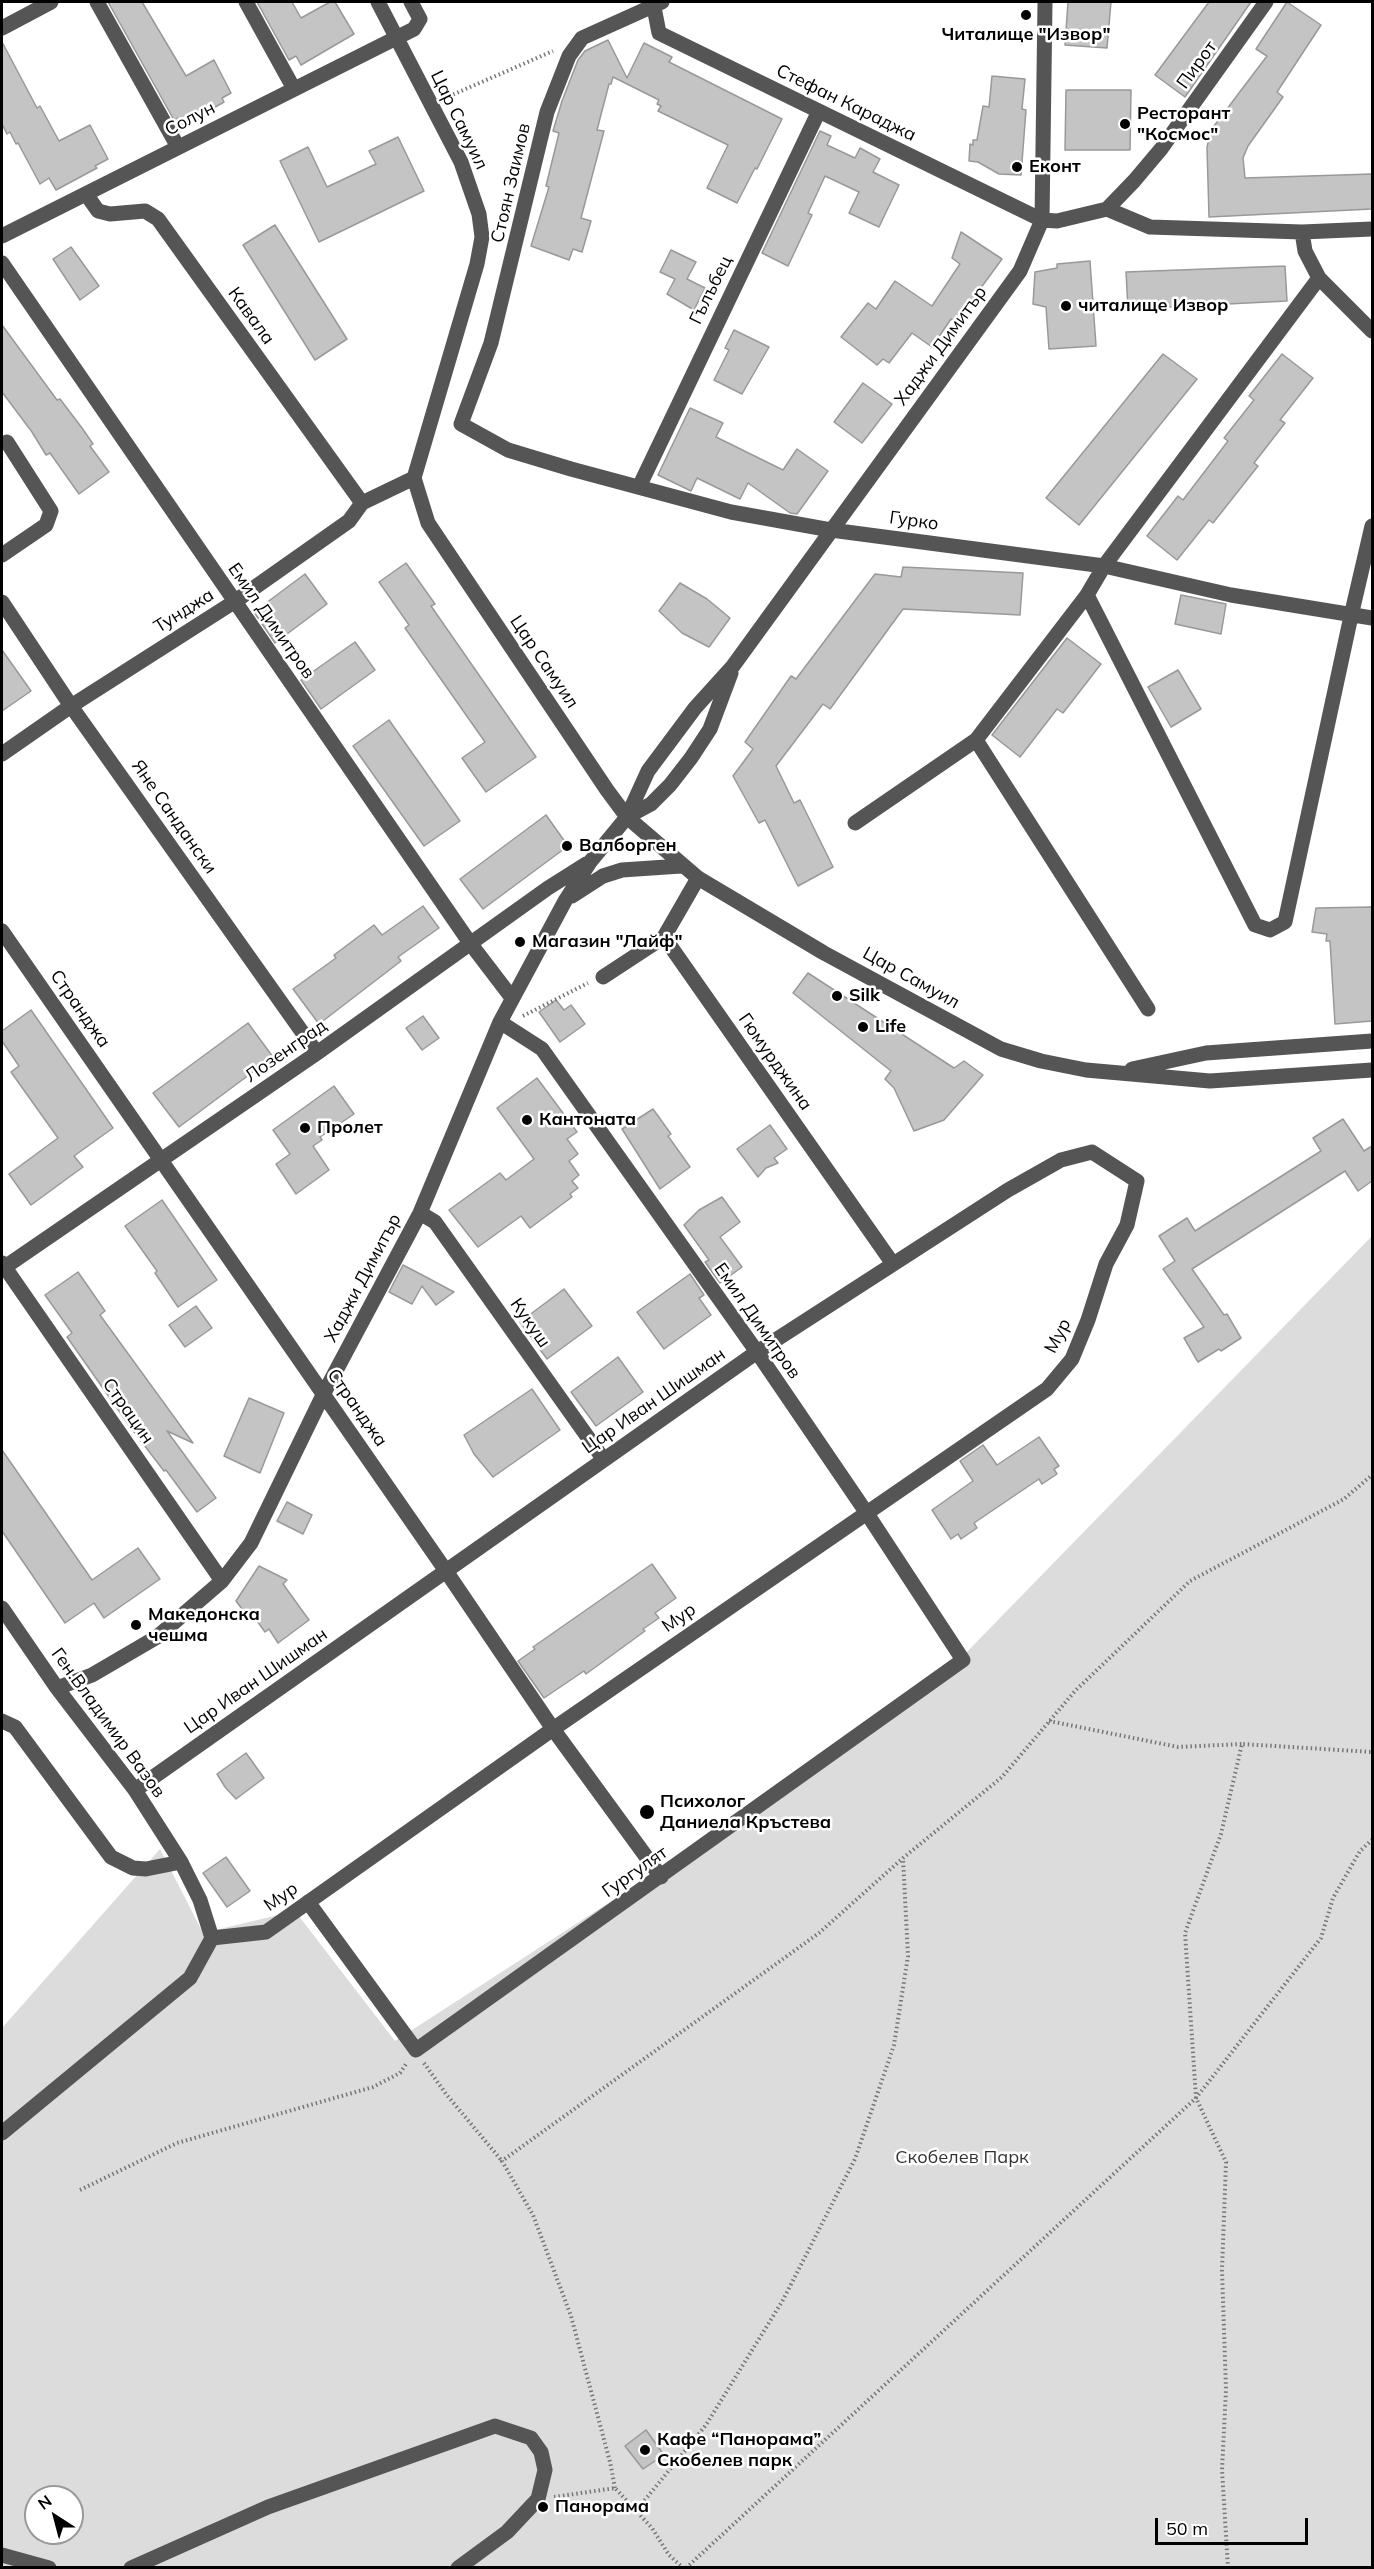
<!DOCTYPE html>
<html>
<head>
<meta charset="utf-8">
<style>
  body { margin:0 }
  #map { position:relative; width:1374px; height:2569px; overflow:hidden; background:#fff; font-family:Mulish,sans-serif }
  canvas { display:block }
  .frame { position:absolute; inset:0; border:3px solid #000; pointer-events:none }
  .north { position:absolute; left:24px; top:2485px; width:60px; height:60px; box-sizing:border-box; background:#fff; border:2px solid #999; border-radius:50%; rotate:324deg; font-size:16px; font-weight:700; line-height:24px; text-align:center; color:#000 }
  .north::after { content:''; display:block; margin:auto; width:21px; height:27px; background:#000; clip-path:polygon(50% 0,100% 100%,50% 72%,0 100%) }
  .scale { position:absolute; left:1155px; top:2518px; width:153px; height:27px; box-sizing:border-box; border:3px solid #000; border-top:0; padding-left:8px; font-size:18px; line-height:21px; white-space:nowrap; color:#000; -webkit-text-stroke:4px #fff; paint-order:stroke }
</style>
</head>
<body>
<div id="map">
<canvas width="1374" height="2569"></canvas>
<div class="frame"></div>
<div class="north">N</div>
<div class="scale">50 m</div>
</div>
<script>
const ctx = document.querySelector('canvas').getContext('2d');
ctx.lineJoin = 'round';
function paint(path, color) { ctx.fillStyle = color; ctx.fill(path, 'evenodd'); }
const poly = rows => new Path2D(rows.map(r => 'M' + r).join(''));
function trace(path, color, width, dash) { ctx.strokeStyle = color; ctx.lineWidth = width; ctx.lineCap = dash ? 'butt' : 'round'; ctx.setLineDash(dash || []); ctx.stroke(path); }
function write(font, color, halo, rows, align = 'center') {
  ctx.font = font + ' Mulish,sans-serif'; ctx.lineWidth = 5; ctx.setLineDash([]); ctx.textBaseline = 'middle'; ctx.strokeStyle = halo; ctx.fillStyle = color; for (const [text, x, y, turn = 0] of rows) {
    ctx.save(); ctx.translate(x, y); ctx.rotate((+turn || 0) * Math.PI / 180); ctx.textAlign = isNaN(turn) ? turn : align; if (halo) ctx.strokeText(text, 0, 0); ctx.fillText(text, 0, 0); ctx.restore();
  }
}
paint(poly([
  [1372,1236,1372,2567,2,2568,2,2028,160,1849,203,1933,295,1911,395,2041,667,1865,958,1661],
  [36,2497,72,2497,72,2533,36,2533]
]), '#dcdcdc');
const building = poly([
  [108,2,142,2,186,76,214,60,231,93,222,98,224,102,182,126,178,118,174,120,108,2],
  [257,2,292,2,301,18,330,2,335,2,354,34,301,65,296,56,289,60,257,2],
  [1068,2,1111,2,1107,48,1065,45,1068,2],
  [1209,2,1251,2,1185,97,1155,75,1209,2],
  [1287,2,1321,25,1277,92,1283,97,1248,146,1243,158,1245,178,1372,174,1372,209,1209,217,1207,147,1211,130,1267,56,1256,49,1287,2],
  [608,40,627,78,644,43,672,57,669,62,782,119,757,169,755,168,737,203,707,188,728,145,658,111,661,106,657,104,659,100,613,77,611,84,609,84,597,130,604,131,581,218,591,221,582,252,573,249,569,260,531,246,549,187,546,186,559,133,553,131,562,101,578,60,585,51,608,40],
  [2,42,37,108,40,106,59,141,90,125,108,159,95,166,97,168,56,190,49,178,40,184,18,143,16,144,10,132,7,134,2,124,2,42],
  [992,76,1025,79,1022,109,1026,110,1021,175,999,174,978,162,969,161,970,144,973,145,973,140,977,140,983,106,989,107,992,76],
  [1066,90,1131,90,1130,150,1065,150,1066,90],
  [820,131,831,136,827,145,855,158,860,148,880,159,873,172,899,185,879,227,849,213,859,192,825,176,808,213,812,215,788,266,762,253,820,131],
  [398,137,424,191,319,242,280,161,308,147,327,187,376,164,369,151,398,137],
  [275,225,347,339,315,360,243,245,275,225],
  [961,232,1002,259,956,322,951,319,932,347,912,333,889,363,883,359,877,365,841,337,868,303,876,309,895,281,932,306,960,264,952,258,961,232],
  [71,247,99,286,80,300,53,259,71,247],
  [671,250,696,262,687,279,705,288,694,310,667,294,675,279,660,272,671,250],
  [1090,261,1096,346,1049,349,1046,307,1033,304,1035,272,1057,268,1057,264,1090,261],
  [1285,266,1287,301,1128,309,1126,272,1285,266],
  [2,325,57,400,60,399,82,428,93,444,90,446,109,472,79,494,50,453,46,455,32,432,2,392,2,325],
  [734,330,769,347,742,394,714,380,729,350,725,348,734,330],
  [1163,354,1197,379,1079,525,1046,498,1163,354],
  [1282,354,1313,378,1280,420,1285,423,1254,463,1258,466,1213,523,1209,520,1177,560,1147,536,1178,496,1183,500,1228,441,1224,438,1254,400,1249,396,1282,354],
  [863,383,892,404,862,443,834,422,863,383],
  [690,408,723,423,716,437,783,470,797,449,828,471,797,514,790,513,748,483,740,499,697,478,691,491,658,475,690,408],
  [406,563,435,604,431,606,536,757,486,792,462,758,485,742,405,628,409,625,379,582,406,563],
  [903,567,1023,573,1020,615,903,609,830,709,823,704,776,766,794,803,800,800,833,867,798,886,765,820,759,823,733,776,753,749,745,742,791,676,796,679,875,574,901,577,903,567],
  [305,574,327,604,275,643,254,612,305,574],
  [680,583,707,599,730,618,709,647,682,633,659,611,680,583],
  [1181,595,1226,604,1221,634,1175,624,1181,595],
  [1067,638,1101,664,1063,713,1057,709,1020,757,992,735,1067,638],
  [355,642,375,670,321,709,301,680,355,642],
  [2,650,31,691,2,711,2,650],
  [1178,670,1201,709,1171,727,1148,687,1178,670],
  [389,720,460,821,424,846,353,746,389,720],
  [546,815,568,846,483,909,460,879,546,815],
  [423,906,439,928,398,957,401,961,319,1024,293,989,336,958,334,955,374,925,382,935,423,906],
  [1372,907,1372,1021,1335,1024,1330,941,1326,941,1327,934,1312,932,1316,908,1372,907],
  [808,973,954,1068,964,1061,983,1075,944,1120,914,1131,894,1088,885,1079,891,1071,793,993,808,973],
  [556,1000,564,1010,571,1005,585,1024,560,1042,539,1012,556,1000],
  [31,1010,113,1128,74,1156,83,1167,31,1205,9,1174,58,1138,11,1072,19,1066,2,1041,2,1031,31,1010],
  [423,1016,439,1038,422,1050,406,1028,423,1016],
  [248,1023,273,1057,179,1127,153,1093,248,1023],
  [537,1078,577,1132,567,1139,578,1154,569,1161,579,1175,572,1181,578,1188,570,1194,572,1197,530,1228,521,1216,478,1247,449,1210,500,1173,506,1180,534,1159,497,1108,537,1078],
  [334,1086,354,1114,320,1137,322,1140,313,1146,329,1170,296,1194,276,1164,290,1154,273,1130,334,1086],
  [653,1109,671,1134,668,1136,690,1167,660,1189,622,1129,653,1109],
  [1343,1119,1364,1151,1372,1146,1372,1181,1358,1191,1345,1171,1192,1269,1224,1315,1227,1314,1241,1338,1221,1351,1219,1349,1198,1362,1184,1338,1204,1327,1163,1269,1175,1261,1159,1236,1187,1218,1195,1231,1321,1151,1313,1138,1343,1119],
  [770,1125,787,1149,774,1158,778,1163,766,1168,758,1177,737,1149,770,1125],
  [722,1197,740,1222,720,1237,742,1267,720,1283,705,1262,709,1260,684,1225,699,1210,722,1197],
  [162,1200,217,1280,178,1307,155,1273,157,1271,125,1226,162,1200],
  [403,1265,426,1277,454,1292,436,1305,422,1286,412,1304,389,1292,403,1265],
  [78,1272,105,1311,100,1315,193,1443,167,1431,216,1498,197,1512,166,1470,164,1471,131,1428,67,1337,72,1333,45,1295,78,1272],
  [690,1274,704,1295,699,1298,711,1315,664,1349,637,1312,690,1274],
  [564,1289,592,1326,547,1359,520,1322,564,1289],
  [196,1306,212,1328,185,1347,169,1325,196,1306],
  [618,1357,643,1392,596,1426,571,1392,618,1357],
  [532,1389,560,1430,493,1477,474,1454,464,1435,532,1389],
  [249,1398,284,1413,260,1473,224,1456,249,1398],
  [1039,1437,1059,1466,1054,1469,1057,1474,1042,1484,1039,1479,974,1523,977,1528,961,1539,958,1534,951,1539,932,1510,973,1481,960,1461,983,1445,997,1465,1039,1437],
  [2,1450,92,1580,138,1548,160,1579,104,1618,94,1603,65,1623,2,1531,2,1450],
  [287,1502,312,1515,303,1534,277,1521,287,1502],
  [652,1564,676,1598,655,1613,659,1618,643,1629,645,1631,586,1674,584,1671,544,1698,518,1661,535,1649,533,1647,652,1564],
  [259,1566,287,1580,283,1584,309,1620,278,1643,269,1629,265,1632,249,1610,245,1613,236,1601,259,1566],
  [246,1753,264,1778,236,1799,225,1787,217,1774,246,1753],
  [226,1857,250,1891,227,1907,203,1873,226,1857],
  [646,2430,664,2455,643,2469,625,2446,646,2430]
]);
paint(building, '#c4c4c4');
trace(building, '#999', 1.5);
trace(poly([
  [445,98,553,51],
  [523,1016,588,983],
  [1049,1721,1178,1747,1242,1744],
  [424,2063,446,2094,502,2161],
  [80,2190,177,2143,373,2087,400,2073,406,2064],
  [615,2488,610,2462,571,2316,533,2215,502,2161,819,1933,903,1858,1002,1777,1075,1691,1190,1581,1344,1499,1372,1475],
  [554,2497,615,2488,652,2528,669,2555,683,2568],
  [636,2511,706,2425,783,2300,855,2159,894,2045,908,1956,903,1859],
  [686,2568,1196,2098,1321,1938,1333,1898,1360,1851,1372,1840],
  [1228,2568,1222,2470,1226,2389,1222,2270,1226,2162,1196,2098,1185,1933,1221,1834,1242,1744,1372,1752]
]), '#777', 4, [1.5, 3]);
trace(poly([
  [97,2,178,147],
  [246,2,294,89],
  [378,2,461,162,479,214,482,237,477,264,414,478,428,523,607,790,627,817,698,878,824,953,1001,1049,1041,1061,1086,1070,1210,1081,1372,1070],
  [653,2,659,33,1042,220,1057,221,1107,209,1134,181,1161,149,1266,2],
  [662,2,582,38,569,56,547,112,491,343,461,424,508,450,571,469,731,512,831,530,1104,566,1231,595,1372,618],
  [2,28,51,2],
  [86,194,98,211,110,214,145,211,158,219,362,503],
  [1107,209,1150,227,1302,232,1372,229],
  [1302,232,1305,251,1319,278,1372,331],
  [2,236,414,29,420,19,411,2],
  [2,263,470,943,512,998],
  [639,487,819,111],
  [2,555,46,525,51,511,7,442],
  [1087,595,1255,925,1270,930,1285,922,1351,616,1372,526],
  [2,602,71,706,317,1053],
  [976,740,1148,1009],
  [2,754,71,706,234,602,349,521,362,503,414,478],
  [627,817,651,804,670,785,691,758,710,729,731,673],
  [855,823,976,740,1087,595,1104,566,1319,278],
  [698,878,664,937,893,1264],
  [572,896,603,876,622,870,681,866],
  [2,931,446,1571,553,1729,661,1877],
  [603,977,664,937],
  [1132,1069,1206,1053,1372,1041],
  [420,1213,435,1222,604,1460],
  [2,1263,222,1581],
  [2,1269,317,1053,548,888,586,864],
  [2,1608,57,1688,135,1790,181,1862,200,1900,212,1938,190,1978,2,2133],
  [57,1688,92,1675,157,1637,222,1581,251,1543,323,1395,420,1213,500,1022,565,901,590,862,627,817,648,771,695,708,733,666,1020,271,1042,220,1045,2],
  [2,1721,15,1727,111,1857,133,1868,146,1869,181,1862],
  [135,1790,757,1352,1008,1190,1061,1160,1092,1152,1137,1181,1127,1225,1106,1264,1088,1320,1072,1359,1047,1389,553,1729,266,1932,212,1938],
  [308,1902,416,2050,963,1660,866,1512,757,1352,542,1049,500,1022],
  [2,2555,49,2568],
  [131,2568,268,2507,495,2426,531,2438,541,2452,545,2470,538,2499,507,2532,458,2568]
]), '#555', 15);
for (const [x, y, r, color] of [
  [1026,15,6,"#000"],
  [1125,124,6,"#000"],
  [1017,167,6,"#000"],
  [1066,306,6,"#000"],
  [567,846,6,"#000"],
  [520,942,6,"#000"],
  [837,996,6,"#000"],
  [863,1027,6,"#000"],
  [527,1120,6,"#000"],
  [305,1128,6,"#000"],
  [136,1625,6,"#000"],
  [647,1812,8,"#000"],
  [645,2450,6,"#000"],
  [543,2507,6,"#000"]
]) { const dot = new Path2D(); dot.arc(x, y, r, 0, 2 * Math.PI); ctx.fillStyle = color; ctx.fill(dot); trace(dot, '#fff', 2); }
write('bold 18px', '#000', '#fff', [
  ["Читалище \"Извор\"",1026,35,"center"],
  ["Ресторант",1137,114],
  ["\"Космос\"",1137,135],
  ["Еконт",1029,167],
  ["читалище Извор",1078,306],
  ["Валборген",579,846],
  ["Магазин \"Лайф\"",532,942],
  ["Silk",849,996],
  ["Life",875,1027],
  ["Кантоната",539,1120],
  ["Пролет",317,1128],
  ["Македонска",148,1615],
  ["чешма",148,1636],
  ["Психолог",660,1802],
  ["Даниела Кръстева",660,1823],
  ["Кафе “Панорама”",657,2440],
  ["Скобелев парк",657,2461],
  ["Панорама",555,2507]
], 'left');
write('18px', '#000', '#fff', [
  ["Пирот",1197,65,-54],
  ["Стефан Караджа",846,103,26],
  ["Солун",190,119,-27],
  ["Цар Самуил",459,120,64],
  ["Стоян Заимов",511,183,-77],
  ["Гълъбец",711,290,-64],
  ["Кавала",251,316,54],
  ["Хаджи Димитър",941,346,-54],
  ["Гурко",914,521,8],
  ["Тунджа",184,611,-32],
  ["Емил Димитров",271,621,55],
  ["Цар Самуил",544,662,56],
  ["Яне Сандански",174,817,55],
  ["Цар Самуил",911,978,29],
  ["Странджа",80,1009,55],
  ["Лозенград",286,1051,-35],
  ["Гюмурджина",775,1062,55],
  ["Хаджи Димитър",363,1278,-62],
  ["Емил Димитров",757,1321,55],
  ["Кукуш",530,1323,55],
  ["Мур",1058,1336,-63],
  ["Цар Иван Шишман",654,1401,-35],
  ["Странджа",357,1408,55],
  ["Страцин",128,1411,55],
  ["Мур",679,1618,-35],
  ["Цар Иван Шишман",256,1681,-35],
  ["Ген.Владимир Вазов",108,1723,54],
  ["Гургулят",635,1872,-35],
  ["Мур",281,1897,-35]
]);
write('18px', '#333', '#fff', [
  ["Скобелев Парк",962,2158]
]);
</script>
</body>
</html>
